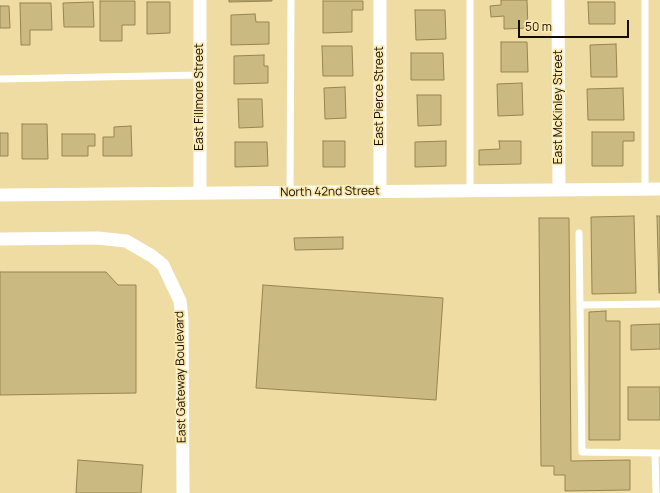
<!DOCTYPE html>
<html>
<head>
<meta charset="utf-8">
<style>
  body { margin:0 }
  #map { position:relative; width:660px; height:493px; overflow:hidden; background:#eedca3; font-family:Manrope,sans-serif }
  canvas { display:block }
  .scale { position:absolute; left:518px; top:20px; width:111px; height:18px; box-sizing:border-box; border:2px solid #130d00; border-top:0; padding-left:5px; font-size:12px; line-height:14px; white-space:nowrap; color:#130d00; -webkit-text-stroke:3px #fbe9b0; paint-order:stroke }
</style>
</head>
<body>
<div id="map">
<canvas width="660" height="493"></canvas>
<div class="scale">50 m</div>
</div>
<script>
const ctx = document.querySelector('canvas').getContext('2d');
ctx.lineJoin = 'round';
function paint(path, color) { ctx.fillStyle = color; ctx.fill(path, 'evenodd'); }
const poly = rows => new Path2D(rows.map(r => 'M' + r).join(''));
function trace(path, color, width, dash) { ctx.strokeStyle = color; ctx.lineWidth = width; ctx.lineCap = dash ? 'butt' : 'round'; ctx.setLineDash(dash || []); ctx.stroke(path); }
function write(font, color, halo, rows, align = 'center') {
  ctx.font = font + ' Manrope,sans-serif'; ctx.lineWidth = 3.5; ctx.setLineDash([]); ctx.textBaseline = 'middle'; ctx.strokeStyle = halo; ctx.fillStyle = color; for (const [text, x, y, turn = 0] of rows) {
    ctx.save(); ctx.translate(x, y); ctx.rotate((+turn || 0) * Math.PI / 180); ctx.textAlign = isNaN(turn) ? turn : align; if (halo) ctx.strokeText(text, 0, 0); ctx.fillText(text, 0, 0); ctx.restore();
  }
}
const building = poly([
  [229,0,272,0,272,1,229,2,229,0],
  [501,0,527,0,528,28,504,29,504,16,491,17,490,6,501,5,501,0],
  [100,1,135,1,135,25,122,25,122,41,100,41,100,1],
  [323,1,363,1,363,10,352,10,352,32,323,33,323,1],
  [93,2,94,27,64,27,63,3,93,2],
  [147,2,170,2,170,33,147,34,147,2],
  [588,2,615,2,615,24,589,24,588,2],
  [20,3,51,3,52,30,30,30,30,45,21,45,20,3],
  [0,6,9,6,10,28,0,28,0,6],
  [415,10,445,10,446,39,416,40,415,10],
  [255,14,256,22,269,22,269,44,231,45,231,15,255,14],
  [501,42,527,42,528,72,501,72,501,42],
  [616,44,617,77,591,77,590,45,616,44],
  [322,46,352,46,353,76,323,76,322,46],
  [411,53,443,53,444,80,411,80,411,53],
  [264,55,264,66,268,66,268,83,234,84,234,56,264,55],
  [522,83,523,115,498,116,497,84,522,83],
  [345,87,346,118,325,119,324,88,345,87],
  [623,88,624,120,588,120,587,89,623,88],
  [417,95,441,95,441,125,418,126,417,95],
  [238,99,262,99,263,127,239,128,238,99],
  [22,124,47,124,48,159,22,159,22,124],
  [131,126,132,156,103,156,103,137,114,137,114,127,131,126],
  [592,132,634,132,634,141,623,141,623,166,592,166,592,132],
  [0,133,8,133,8,156,0,156,0,133],
  [62,134,95,134,95,146,88,146,88,156,62,156,62,134],
  [323,141,345,141,345,167,323,167,323,141],
  [446,141,446,166,415,167,415,142,446,141],
  [499,141,521,141,521,164,479,165,479,150,500,149,499,141],
  [235,142,267,142,268,166,235,167,235,142],
  [634,216,636,293,592,294,591,217,634,216],
  [657,216,660,216,660,293,659,293,657,216],
  [539,218,569,218,571,461,630,460,630,490,565,491,565,475,554,475,554,466,541,466,539,218],
  [343,237,343,249,295,250,294,238,343,237],
  [0,272,106,272,118,285,136,285,136,393,0,395,0,272],
  [263,285,443,298,436,400,256,388,263,285],
  [606,311,606,321,620,321,620,440,589,440,589,312,606,311],
  [660,324,660,349,631,350,631,325,660,324],
  [628,387,660,387,660,420,628,420,628,387],
  [78,460,143,465,141,493,76,493,78,460]
]);
paint(building, '#cab981');
trace(building, '#95854e', 1);
trace(poly([
  [0,79,200,75],
  [645,189,645,0],
  [470,191,470,0],
  [290,192,291,0],
  [579,233,582,452,660,453],
  [580,305,660,304],
  [655,453,656,493]
]), '#fff', 7);
trace(poly([
  [200,0,200,193],
  [558,0,559,190],
  [380,192,380,0],
  [0,195,660,189],
  [0,239,98,238,126,241,152,256,163,265,180,301,182,319,183,493]
]), '#fff', 13);
write('12px', '#130d00', '#fbe9b0', [
  ["East Pierce Street",380,96,-90],
  ["East Fillmore Street",200,97,-90],
  ["East McKinley Street",559,107,-90],
  ["North 42nd Street",330,192,-1],
  ["East Gateway Boulevard",181,377,-91]
]);
</script>
</body>
</html>
